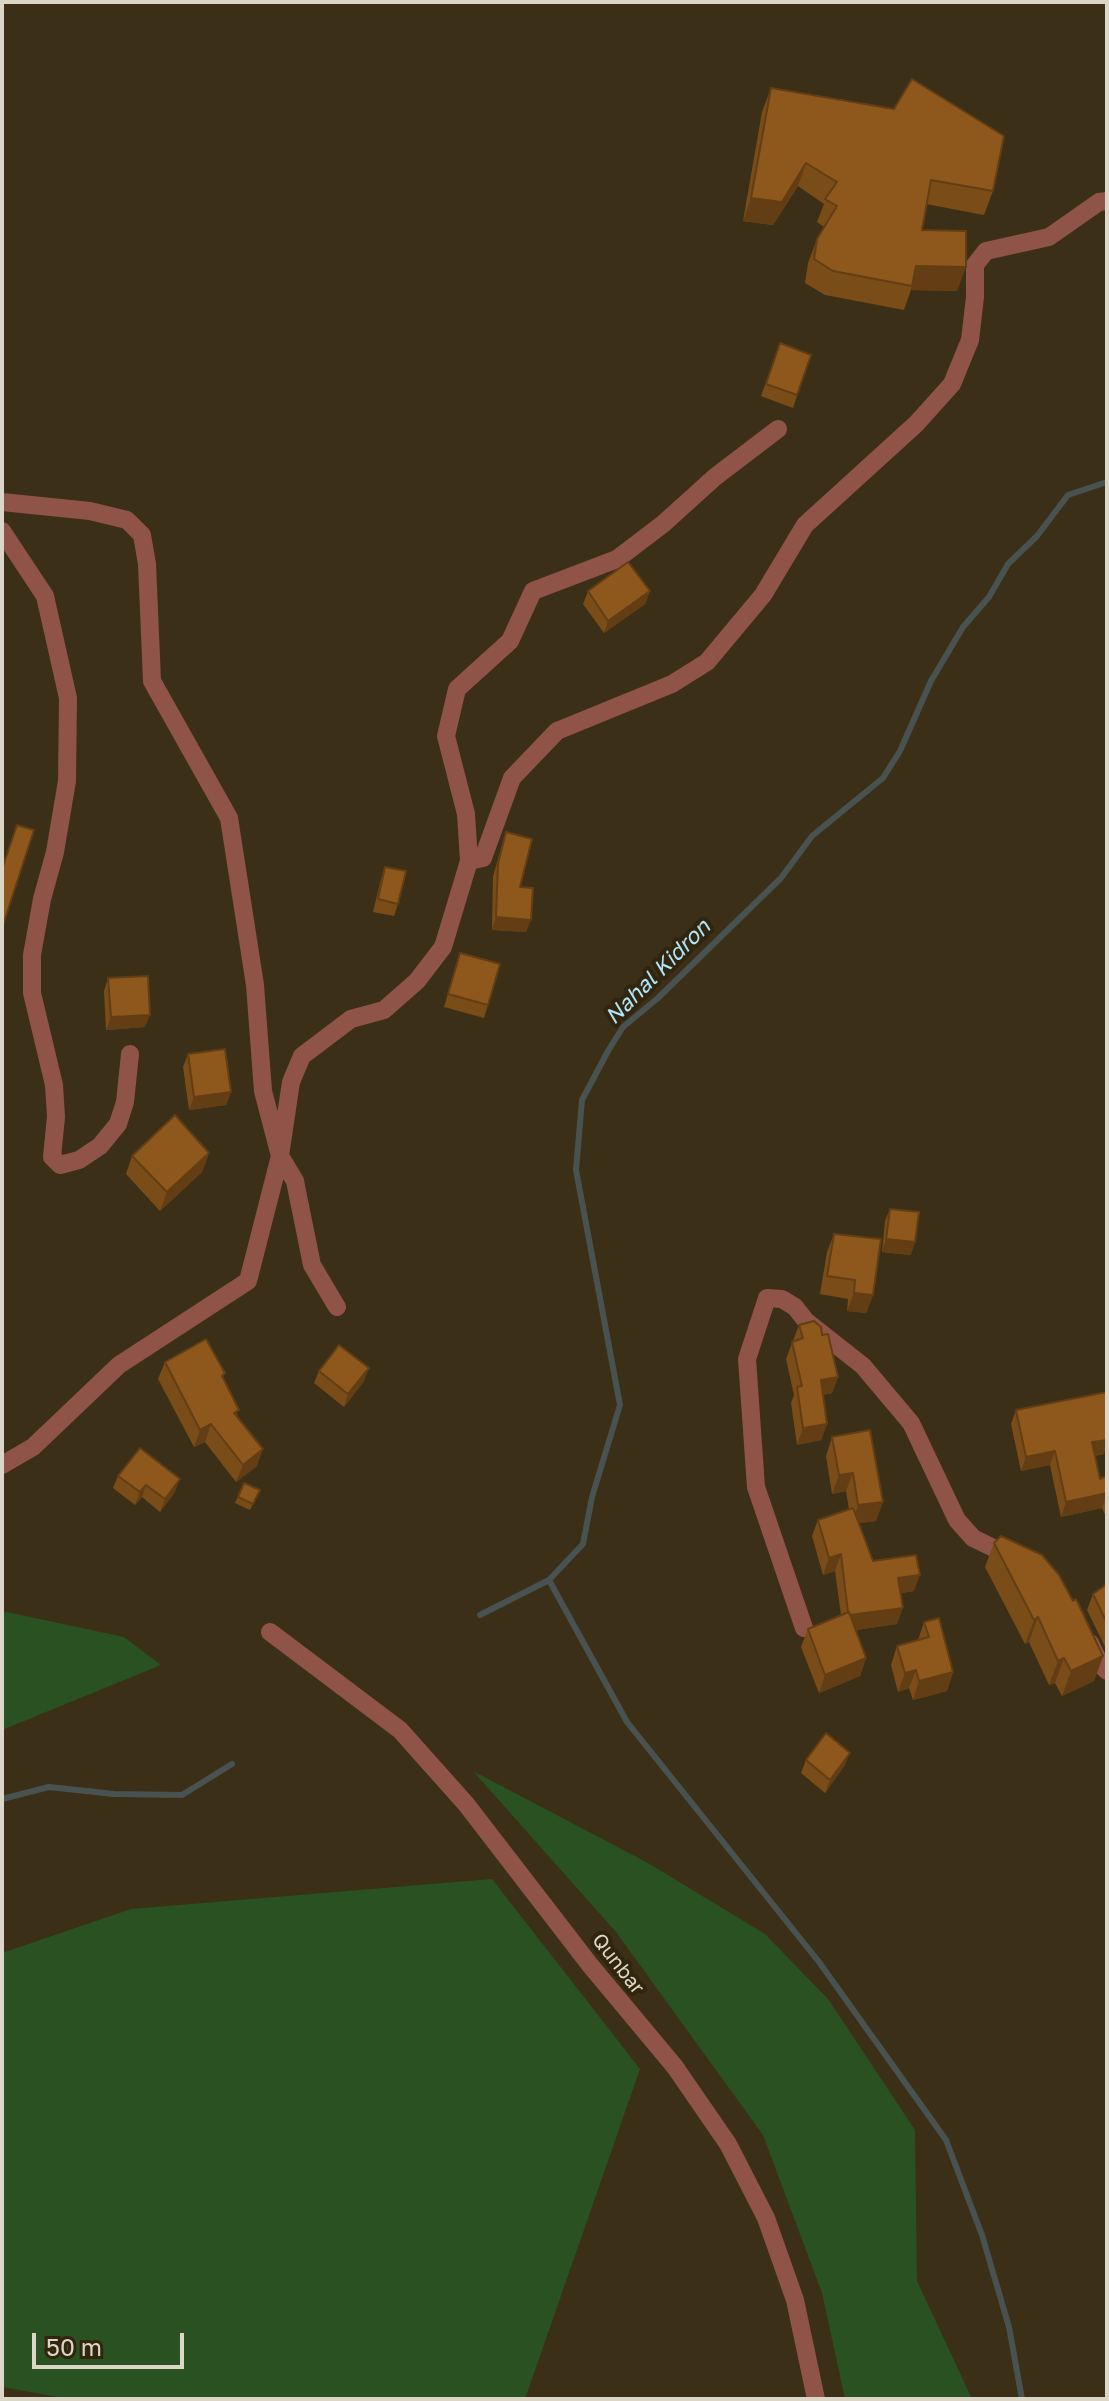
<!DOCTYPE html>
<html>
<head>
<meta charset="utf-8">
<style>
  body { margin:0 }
  #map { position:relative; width:1109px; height:2401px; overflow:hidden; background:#3b3017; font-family:"Golos Text",sans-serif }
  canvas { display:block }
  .frame { position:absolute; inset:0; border:4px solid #dcd6c7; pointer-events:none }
  .scale { position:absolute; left:32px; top:2333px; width:152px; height:36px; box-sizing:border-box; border:4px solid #dcd6c7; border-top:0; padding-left:10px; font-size:24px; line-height:28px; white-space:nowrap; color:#dcd6c7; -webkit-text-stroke:6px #31260d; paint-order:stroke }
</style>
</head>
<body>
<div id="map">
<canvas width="1109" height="2401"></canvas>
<div class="frame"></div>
<div class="scale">50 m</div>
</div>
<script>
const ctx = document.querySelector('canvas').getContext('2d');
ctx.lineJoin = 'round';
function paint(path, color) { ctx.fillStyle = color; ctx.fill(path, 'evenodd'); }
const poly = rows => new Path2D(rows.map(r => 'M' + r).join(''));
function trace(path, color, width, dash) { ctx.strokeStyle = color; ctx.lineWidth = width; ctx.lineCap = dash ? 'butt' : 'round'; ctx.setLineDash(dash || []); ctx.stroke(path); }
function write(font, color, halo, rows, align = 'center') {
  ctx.font = font + ' "Golos Text",sans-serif'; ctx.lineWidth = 8; ctx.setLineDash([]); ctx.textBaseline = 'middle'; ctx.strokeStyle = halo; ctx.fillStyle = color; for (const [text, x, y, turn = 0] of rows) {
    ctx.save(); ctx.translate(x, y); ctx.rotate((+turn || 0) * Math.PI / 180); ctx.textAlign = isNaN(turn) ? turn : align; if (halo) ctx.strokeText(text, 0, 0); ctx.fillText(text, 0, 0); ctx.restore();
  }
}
paint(poly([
  [2,1611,124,1637,161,1665,2,1730],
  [473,1771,648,1863,765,1934,828,1999,915,2130,917,2281,972,2399,845,2399,822,2293,763,2135,616,1932],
  [492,1879,640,2069,525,2399,69,2399,2,2387,2,1953,131,1909]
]), '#295121');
trace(poly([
  [549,1580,627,1722,819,1962,946,2140,982,2235,1009,2327,1022,2399],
  [480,1615,549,1580,583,1544,592,1497,620,1405,576,1170,582,1100,608,1051,623,1027,658,998,781,878,812,836,883,778,900,751,931,681,963,627,989,597,1008,564,1037,536,1068,495,1107,482],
  [2,1799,49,1787,114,1794,182,1795,232,1764]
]), '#485251', 6);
trace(poly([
  [2,502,90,511,127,520,142,535,147,564,152,681,229,818,255,985,263,1091,280,1156,248,1281,119,1365,33,1447,2,1465],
  [2,531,45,596,68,698,67,781,55,852,42,899,32,955,32,993,54,1085,56,1117,52,1157,60,1165,79,1160,100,1146,118,1124,125,1102,130,1054],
  [469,861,483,858,512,778,557,731,672,684,707,662,763,595,805,525,916,424,952,384,970,340,975,297,975,265,986,251,1049,237,1099,202,1107,201],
  [337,1307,312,1265,295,1181,280,1156,291,1082,302,1056,351,1019,384,1010,417,981,443,947,469,861,466,814,446,736,457,689,510,641,533,591,617,559,663,524,715,477,778,429],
  [804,1628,756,1487,747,1359,767,1298,782,1299,795,1307,806,1321,863,1366,911,1423,957,1520,973,1538,1014,1558],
  [270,1632,400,1730,466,1804,590,1965,675,2067,728,2144,766,2218,795,2300,816,2399],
  [1090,1643,1100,1664,1107,1671]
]), '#905347', 18);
paint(poly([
  [771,88,993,191,984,215,926,204,922,230,957,291,911,290,904,310,825,295,805,283,808,263,817,239,824,227,817,222,824,204,798,186,773,225,743,221,762,112],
  [780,343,811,355,793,408,761,396],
  [588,591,650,591,645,604,604,633,583,604],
  [506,832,520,887,526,932,492,930,493,876],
  [385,867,398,904,394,916,373,912,381,879],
  [460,953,488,1005,484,1018,444,1007],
  [108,978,145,1027,106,1030,104,991],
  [188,1054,231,1092,226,1105,189,1110,183,1067],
  [209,1153,202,1172,160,1211,126,1174,132,1156],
  [890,1209,911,1255,882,1252,885,1221],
  [834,1234,873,1295,866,1313,847,1311,848,1299,820,1294,827,1252],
  [799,1325,822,1335,838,1377,832,1393,823,1395,827,1424,821,1440,797,1445,791,1403,794,1395,786,1359],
  [165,1362,223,1378,257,1466,236,1482,205,1442,194,1447,158,1379],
  [319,1371,364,1381,344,1407,314,1383],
  [1016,1410,1104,1454,1095,1456,1100,1479,1107,1476,1107,1519,1102,1508,1061,1517,1050,1465,1021,1471,1011,1424],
  [870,1430,876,1521,859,1523,873,1561,914,1591,901,1593,897,1624,856,1630,866,1658,860,1676,819,1693,801,1647,808,1629,841,1615,835,1571,823,1575,812,1536,818,1520,849,1509,846,1491,832,1494,826,1456,832,1437],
  [118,1476,175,1492,160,1512,142,1497,135,1505,113,1488],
  [244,1483,260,1490,250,1510,235,1503],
  [994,1543,1103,1656,1094,1681,1062,1696,1055,1683,1049,1685,1029,1642,1025,1644,985,1567],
  [1107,1584,1107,1651,1087,1610,1093,1594],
  [924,1622,953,1672,947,1691,913,1700,909,1688,898,1692,891,1665,897,1646,918,1640],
  [806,1760,845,1765,825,1793,801,1773]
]), '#7a4c18');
paint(poly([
  [806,163,798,186,773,225,743,221,751,198],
  [916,266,966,267,957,291,911,290],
  [650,591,645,604,604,633,608,621],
  [496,917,531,920,526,932,492,930],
  [150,1015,145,1027,106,1030,111,1017],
  [231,1092,226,1105,189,1110,194,1097],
  [209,1153,202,1172,160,1211,167,1192],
  [886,1239,915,1242,911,1255,882,1252],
  [854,1293,873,1295,866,1313,847,1311],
  [369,1368,364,1381,344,1407,348,1394],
  [838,1377,832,1393,815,1397,821,1380],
  [211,1424,205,1442,194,1447,200,1430],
  [827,1424,821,1440,797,1445,803,1428],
  [1107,1433,1107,1447,1104,1454,1087,1457,1092,1442],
  [263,1449,257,1466,236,1482,243,1465],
  [1055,1451,1050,1465,1021,1471,1026,1457],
  [853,1473,846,1491,832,1494,839,1475],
  [180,1479,175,1492,160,1512,165,1499],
  [146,1485,142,1497,135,1505,140,1492],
  [1107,1493,1102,1508,1061,1517,1066,1502],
  [883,1502,876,1521,852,1524,858,1505],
  [841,1554,835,1571,823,1575,829,1558],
  [920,1575,914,1591,892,1595,898,1578],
  [903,1608,897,1624,843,1632,849,1615],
  [1038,1617,1029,1642,1025,1644,1034,1620],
  [1103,1656,1094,1681,1062,1696,1071,1671],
  [866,1658,860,1676,819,1693,825,1675],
  [1064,1658,1055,1683,1049,1685,1058,1661],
  [916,1670,909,1688,898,1692,905,1673],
  [953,1672,947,1691,913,1700,919,1681],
  [850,1753,845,1765,825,1793,830,1780]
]), '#633e14');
const building = poly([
  [912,79,1004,136,993,191,931,180,922,230,966,231,966,267,916,266,912,286,833,271,814,259,817,239,837,206,825,199,837,182,806,163,782,202,751,198,771,88,894,109,912,79],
  [780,343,811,355,797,395,766,384,780,343],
  [628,562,650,591,608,621,588,591,628,562],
  [17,825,34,830,2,928,2,869,17,825],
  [506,832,532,839,520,887,533,888,531,920,496,917,498,864,506,832],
  [385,867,406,871,398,904,378,899,385,867],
  [460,953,500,964,488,1005,448,994,460,953],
  [148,976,150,1015,111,1017,108,978,148,976],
  [225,1049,231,1092,194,1097,188,1054,225,1049],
  [175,1115,209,1153,167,1192,132,1156,175,1115],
  [890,1209,919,1212,915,1242,886,1239,890,1209],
  [834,1234,881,1239,873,1295,854,1293,855,1280,827,1276,834,1234],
  [814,1321,821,1327,822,1335,828,1334,838,1377,821,1380,827,1424,803,1428,797,1387,802,1386,792,1342,803,1338,799,1325,814,1321],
  [206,1339,225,1373,222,1376,239,1410,234,1413,263,1449,243,1465,211,1424,200,1430,165,1362,206,1339],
  [339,1345,369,1368,348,1394,319,1371,339,1345],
  [1107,1392,1107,1440,1092,1442,1100,1479,1107,1476,1107,1493,1066,1502,1055,1451,1026,1457,1016,1410,1107,1392],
  [870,1430,883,1502,858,1505,853,1473,839,1475,832,1437,870,1430],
  [140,1448,180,1479,165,1499,146,1485,140,1492,118,1476,140,1448],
  [244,1483,260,1490,253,1504,238,1497,244,1483],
  [853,1508,873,1561,916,1555,920,1575,898,1578,903,1608,850,1615,848,1612,841,1554,829,1558,818,1520,853,1508],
  [1001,1536,1042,1555,1059,1575,1073,1601,1076,1599,1103,1656,1071,1671,1064,1658,1058,1661,1038,1617,1034,1620,994,1543,1001,1536],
  [1107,1584,1107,1623,1093,1594,1107,1584],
  [849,1612,866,1658,825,1675,808,1629,849,1612],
  [939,1618,953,1672,919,1681,916,1670,905,1673,897,1646,929,1637,924,1622,939,1618],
  [826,1733,850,1753,830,1780,806,1760,826,1733]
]);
paint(building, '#8e581c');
trace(building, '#633e14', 2);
write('20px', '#dcd6c7', '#31260d', [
  ["Qunbar",618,1964,52]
]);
write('italic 22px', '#afe4fa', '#31260d', [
  ["Nahal Kidron",658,972,-45]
]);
</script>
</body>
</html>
